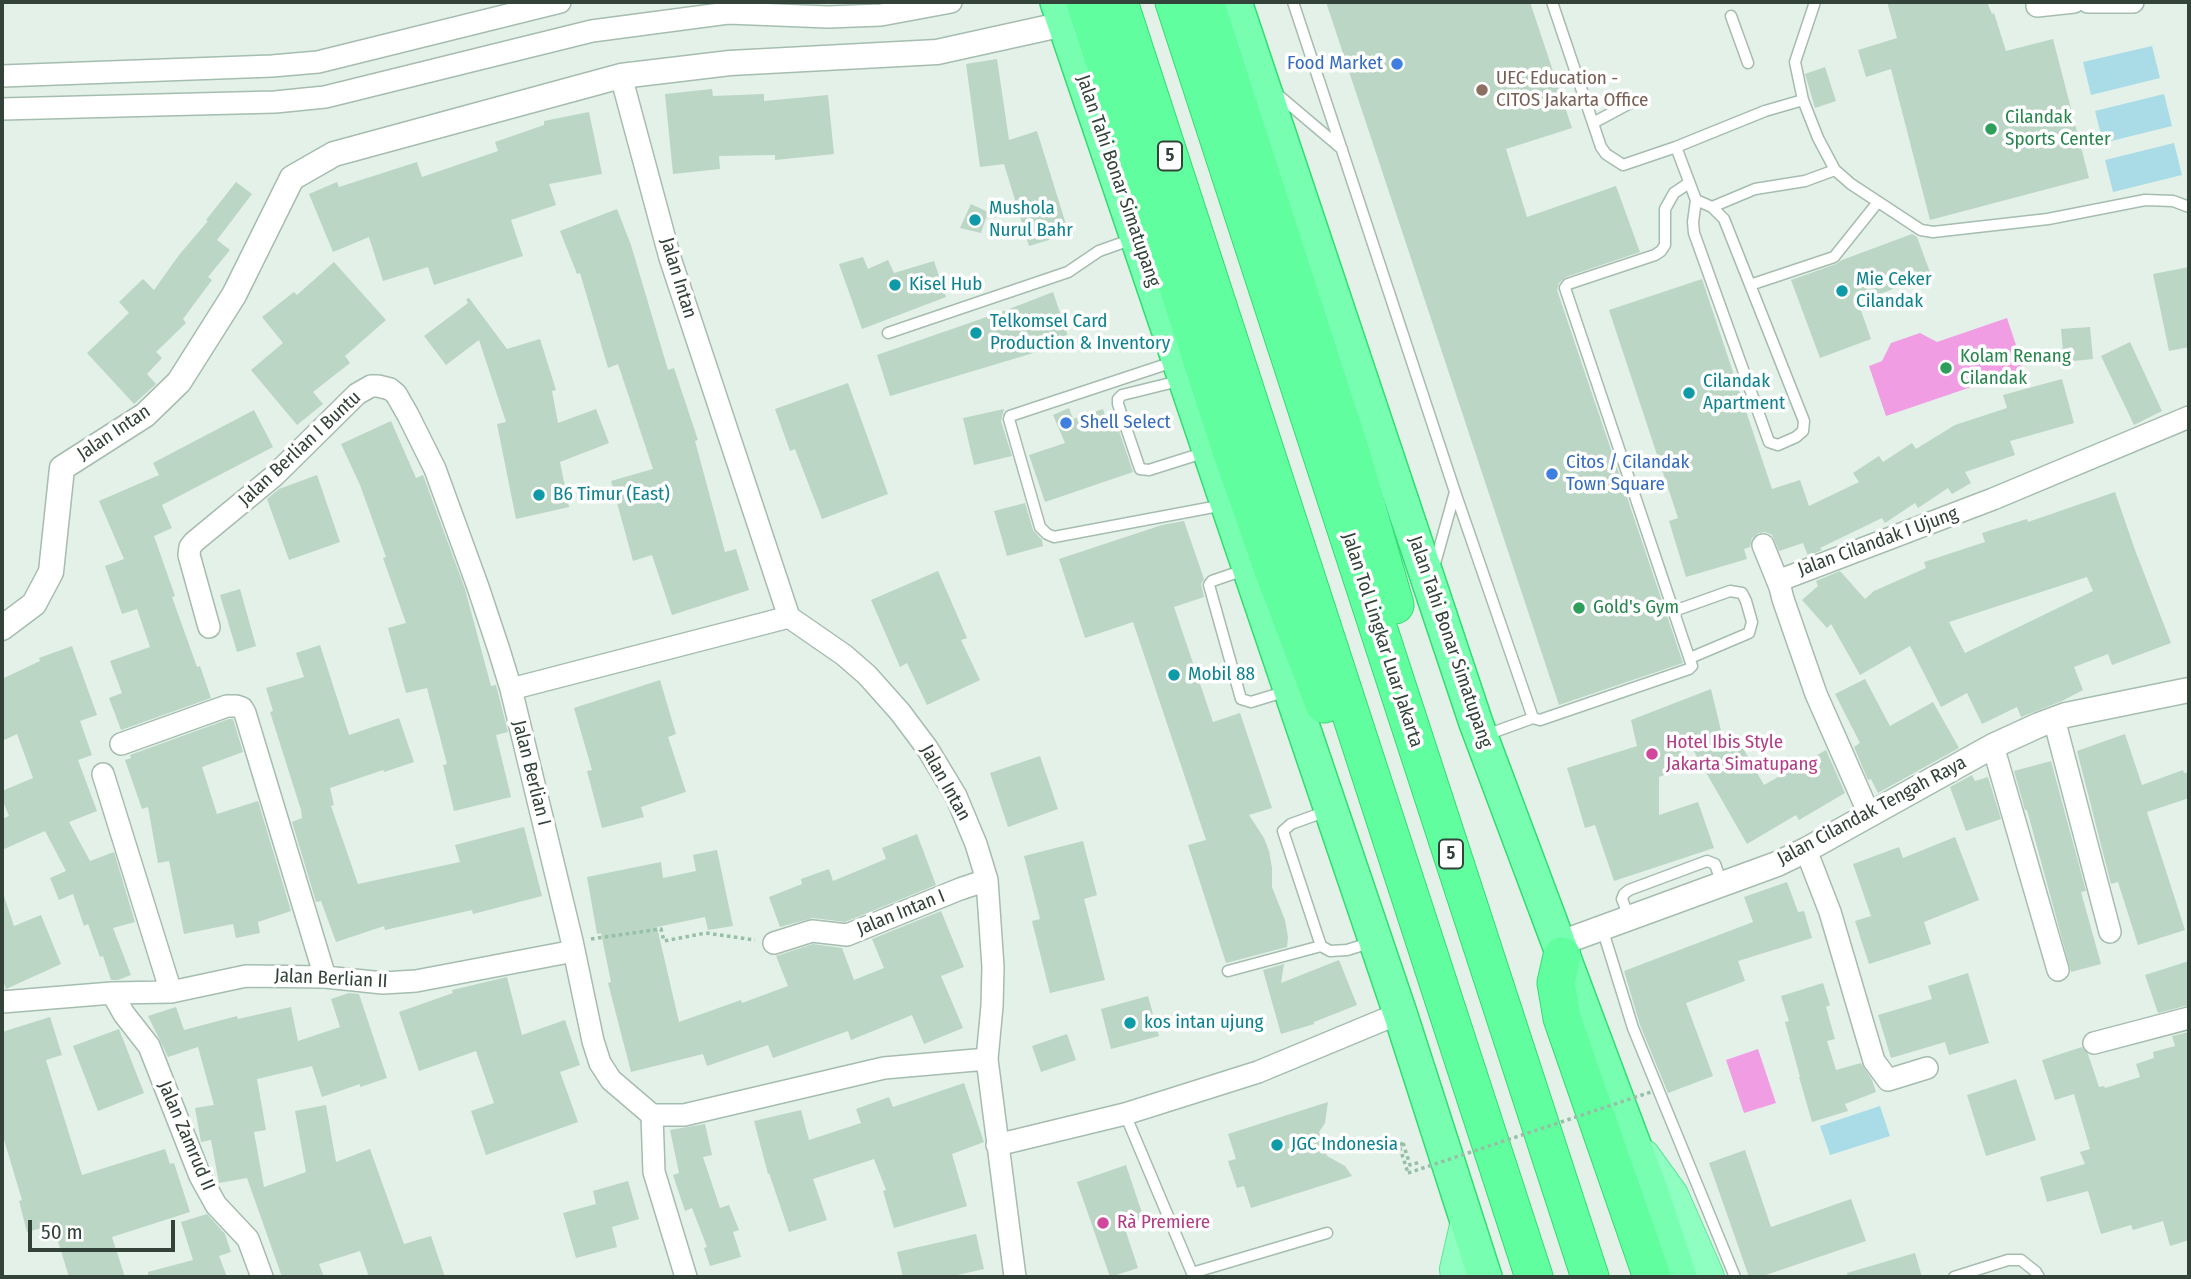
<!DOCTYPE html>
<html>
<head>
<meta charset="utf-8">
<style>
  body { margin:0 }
  #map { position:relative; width:2191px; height:1279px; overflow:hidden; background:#e3f1e9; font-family:"Fira Sans Condensed",sans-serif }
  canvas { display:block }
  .frame { position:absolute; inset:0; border:4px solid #334339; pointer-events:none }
  .scale { position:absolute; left:28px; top:1220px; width:147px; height:32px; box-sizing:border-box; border:4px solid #334339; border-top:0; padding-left:9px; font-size:21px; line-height:24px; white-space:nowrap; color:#334339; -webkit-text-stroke:5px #fff; paint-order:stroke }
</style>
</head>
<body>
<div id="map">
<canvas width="2191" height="1279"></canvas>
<div class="frame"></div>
<div class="scale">50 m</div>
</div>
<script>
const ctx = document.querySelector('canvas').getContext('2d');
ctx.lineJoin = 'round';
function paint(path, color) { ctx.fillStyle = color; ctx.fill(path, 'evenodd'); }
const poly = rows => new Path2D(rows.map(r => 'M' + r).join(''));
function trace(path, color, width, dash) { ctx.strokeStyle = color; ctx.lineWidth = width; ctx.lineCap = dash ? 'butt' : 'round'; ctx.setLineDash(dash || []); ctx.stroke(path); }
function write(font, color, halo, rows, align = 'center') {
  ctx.font = font + ' "Fira Sans Condensed",sans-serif'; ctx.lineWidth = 7; ctx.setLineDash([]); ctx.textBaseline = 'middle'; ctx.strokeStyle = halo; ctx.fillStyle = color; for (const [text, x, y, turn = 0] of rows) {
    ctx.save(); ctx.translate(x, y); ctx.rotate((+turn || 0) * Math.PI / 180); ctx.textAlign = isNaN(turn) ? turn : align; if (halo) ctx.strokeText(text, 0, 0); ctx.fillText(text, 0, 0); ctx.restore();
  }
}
paint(poly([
  [2152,46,2160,78,2091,95,2083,62],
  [2164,94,2172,126,2103,143,2095,111],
  [2174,143,2182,175,2113,192,2105,160],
  [1880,1106,1890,1136,1830,1155,1820,1126]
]), '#aadce7');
paint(poly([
  [2007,318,2024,369,1886,416,1869,366,1882,361,1891,343,1920,333,1937,342],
  [1758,1049,1776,1103,1744,1113,1726,1060]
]), '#f09de4');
paint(poly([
  [1326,2,1530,2,1572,128,1506,149,1527,217,1616,186,1640,252,1566,277,1559,283,1557,290,1683,663,1559,705],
  [1887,2,1987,2,1992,14,1994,13,2006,51,2053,39,2089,178,1930,220,1891,69,1866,77,1858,50,1897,38],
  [997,59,1009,140,1037,131,1069,234,1029,246,1004,164,980,167,966,64],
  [1825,67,1836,101,1815,108,1805,74],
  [712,89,713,96,764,94,764,101,828,95,834,154,775,160,775,155,719,156,720,169,673,174,665,94],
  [589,112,602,174,549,184,556,205,511,220,523,256,434,285,428,267,383,281,369,237,333,252,309,194,337,182,339,187,417,162,422,177,498,151,495,142,544,125,544,121],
  [236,182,252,194,217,240,230,250,208,277,212,280,183,319,186,323,156,352,162,358,147,374,156,384,134,404,87,353,129,313,119,302,143,279,154,290,179,255,208,221,206,220],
  [971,204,988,212,981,233,960,228],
  [617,209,631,245,668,370,674,368,698,440,695,441,725,552,736,549,749,590,672,615,652,555,633,561,611,481,653,469,618,364,608,368,580,273,577,274,560,231],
  [1912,234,1917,237,1931,275,1858,302,1871,339,1820,358,1791,280,1836,264,1842,260],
  [863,257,868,269,888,260,894,273,934,261,946,297,862,329,839,264],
  [334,262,386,320,345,356,350,363,313,392,323,404,297,425,251,370,283,343,262,317,294,292,297,295],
  [2189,267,2189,347,2169,351,2153,274],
  [1702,279,1772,489,1800,480,1809,506,1859,482,1853,473,1879,456,1883,462,1912,443,1916,449,1955,425,2007,408,2003,395,2062,379,2074,423,2010,441,2015,455,1965,472,1971,483,1952,494,1948,488,1918,508,1915,503,1885,523,1882,518,1820,548,1822,550,1808,556,1803,543,1779,551,1772,535,1765,532,1759,533,1752,538,1750,547,1744,549,1747,559,1686,577,1669,521,1678,518,1609,310],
  [1053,292,1070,342,890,396,877,355,1004,311],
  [469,298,507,349,540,339,556,390,552,391,558,423,596,409,609,443,560,462,569,507,516,519,497,424,506,422,479,340,446,365,424,336,468,303,466,299],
  [2090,327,2093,359,2064,362,2061,329],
  [2130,342,2162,411,2134,425,2101,356],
  [848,383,888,494,822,519,795,449,790,451,775,409],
  [1069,408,1073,419,1103,409,1109,428,1117,425,1133,472,1045,502,1029,455,1065,443,1053,415],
  [1004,409,1001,421,1012,456,974,465,963,418],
  [254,410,273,447,162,505,172,528,154,536,175,596,172,597,197,667,200,666,211,698,121,730,109,698,122,693,110,661,150,647,137,609,122,614,105,566,124,559,99,501,159,475,153,463],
  [391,421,416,478,423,475,465,589,491,686,496,685,508,732,496,735,511,797,454,811,443,765,447,764,427,688,406,693,388,628,406,623,383,558,386,557,360,485,341,444],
  [317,475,340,542,289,560,267,499,279,489],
  [2115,492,2135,550,2171,643,2112,665,2108,654,2074,667,2083,690,2062,701,2021,717,2017,707,1982,724,1967,693,1941,707,1910,646,1860,675,1831,624,1827,628,1802,600,1818,586,1816,581,1840,571,1865,599,1874,591,1926,568,1924,562,1985,542,1982,533,2027,519,2028,522],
  [2087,577,2093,591,1965,653,1949,622],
  [1025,503,1033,530,1042,540,1043,546,1007,556,994,511],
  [1184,521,1204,579,1201,584,1204,597,1174,607,1213,722,1240,713,1272,808,1249,815,1264,838,1269,851,1272,868,1272,887,1285,920,1288,937,1287,947,1226,963,1188,845,1206,840,1133,622,1085,638,1059,559,1162,525],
  [938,571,967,638,961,640,980,680,927,705,907,663,900,667,871,600],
  [240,589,256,646,237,652,220,595],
  [320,645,349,735,399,718,414,762,384,772,383,770,330,788,334,805,331,806,358,884,460,862,455,845,524,827,542,896,473,914,472,910,385,930,384,926,336,942,321,901,316,902,292,822,302,818,301,810,270,712,273,711,266,688,304,677,296,653],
  [72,646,97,715,80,721,92,755,78,760,97,811,69,822,90,861,114,852,135,922,113,928,131,975,118,980,111,980,103,956,100,957,88,924,84,926,73,894,59,900,50,878,66,871,45,831,2,850,2,819,9,816,2,799,2,791,33,778,17,734,2,741,2,679,40,661,39,658],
  [1865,679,1890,726,1933,702,1959,748,1878,793,1871,779,1868,780,1854,747,1860,743,1835,694],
  [660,680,676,734,668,737,686,792,641,807,644,817,602,828,587,771,592,770,574,708],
  [1711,689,1724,743,1736,736,1764,785,1826,750,1845,793,1799,820,1796,815,1747,844,1688,741,1679,745,1686,766,1659,777,1659,815,1698,802,1714,848,1614,881,1595,825,1585,828,1567,768,1637,746,1631,720],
  [229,719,233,719,243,752,202,767,217,814,258,801,291,911,258,922,260,933,236,938,233,924,184,934,169,861,158,863,148,807,142,809,125,760,131,758,130,755],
  [2125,734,2142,785,2183,770,2184,773,2189,772,2189,798,2147,812,2185,930,2138,945,2118,882,2111,884,2077,751],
  [1040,756,1058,809,1008,827,990,773],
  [2051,761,2086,891,2081,892,2101,964,2071,972,2027,810,2025,810,2014,771],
  [1972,775,1975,781,1988,777,2001,819,1966,831,1950,787],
  [917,834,936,885,845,922,813,918,780,927,769,897,802,884,801,879,829,869,833,881,886,859,882,848],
  [1955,837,1979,900,1924,922,1931,944,1869,964,1855,921,1871,916,1853,864,1899,847,1903,858],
  [1083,841,1097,895,1084,899,1105,980,1050,993,1032,921,1040,919,1024,856],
  [717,850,733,926,708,930,705,917,657,927,679,1022,741,1000,742,1003,788,986,776,956,813,944,842,948,854,980,884,968,872,939,941,911,964,967,941,976,963,1028,924,1044,912,1015,851,1040,848,1031,773,1058,768,1045,707,1066,703,1054,631,1072,608,983,611,982,601,933,597,934,587,877,661,862,663,878,696,871,693,855],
  [1787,882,1798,912,1804,911,1812,938,1738,961,1745,981,1686,1003,1713,1076,1668,1093,1640,1025,1624,971,1753,922,1744,897],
  [4,896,14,926,41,915,61,964,6,989,2,978,2,897],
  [1339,960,1357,1005,1314,1022,1314,1024,1281,1034,1263,970,1284,964,1281,983],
  [2189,961,2189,1005,2158,1013,2145,975],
  [1968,973,1989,1043,1949,1055,1945,1042,1891,1058,1878,1015,1932,999,1928,986],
  [507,977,522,1035,565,1020,580,1065,560,1072,578,1122,486,1155,471,1111,494,1103,476,1051,419,1071,399,1012,453,993,452,990],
  [1823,983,1830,1005,1826,1007,1835,1039,1827,1041,1836,1070,1861,1063,1872,1080,1876,1092,1845,1104,1848,1111,1812,1122,1799,1077,1800,1077,1785,1022,1789,1021,1781,996],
  [349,993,359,994,387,1078,360,1087,360,1084,322,1097,312,1066,257,1079,266,1130,254,1132,264,1187,306,1172,295,1111,326,1105,336,1162,370,1149,404,1244,431,1236,445,1277,369,1277,360,1251,319,1264,324,1277,282,1277,247,1178,219,1183,211,1140,201,1142,195,1108,214,1105,198,1047,168,1057,148,1016,176,1007,184,1030,237,1016,238,1019,291,1007,298,1041,340,1027,331,999],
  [1148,996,1159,1036,1111,1049,1101,1009],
  [50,1017,62,1055,46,1060,82,1175,165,1149,170,1164,174,1163,190,1212,112,1237,125,1277,69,1277,53,1225,27,1232,19,1201,22,1200,2,1133,2,1032],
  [119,1029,144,1093,98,1111,73,1046],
  [2189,1032,2189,1240,2170,1246,2163,1221,2133,1230,2131,1225,2101,1234,2088,1191,2047,1202,2040,1177,2085,1164,2080,1152,2090,1149,2074,1094,2055,1100,2042,1060,2082,1047,2088,1054,2099,1087,2104,1086,2105,1088,2140,1077,2136,1064,2154,1058,2153,1052,2175,1046,2172,1036],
  [1067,1034,1076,1060,1041,1072,1032,1046],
  [2016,1079,2036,1140,1986,1156,1967,1095],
  [964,1083,984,1142,952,1154,967,1206,894,1228,883,1191,886,1190,874,1159,813,1179,827,1220,789,1232,769,1173,768,1174,754,1121,801,1110,809,1140,861,1123,856,1109,889,1097,893,1107],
  [1328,1102,1325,1123,1319,1132,1327,1156,1345,1166,1352,1176,1251,1208,1244,1186,1237,1188,1228,1161,1236,1159,1228,1134],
  [705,1124,712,1155,703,1157,720,1208,729,1205,739,1230,733,1232,741,1257,710,1266,704,1248,707,1247,692,1208,685,1211,673,1175,679,1173,670,1130],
  [1745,1150,1771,1227,1851,1199,1866,1241,1760,1277,1749,1277,1709,1163],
  [1126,1165,1144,1219,1124,1226,1138,1268,1110,1277,1077,1182],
  [628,1181,639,1219,612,1227,617,1247,576,1258,563,1213,596,1204,593,1191],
  [207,1214,225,1234,231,1252,219,1256,227,1277,148,1277,148,1272,193,1260,181,1222],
  [976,1234,984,1269,949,1277,903,1277,897,1252],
  [1915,1253,1922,1277,1848,1277,1847,1273]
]), '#bbd6c4');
const service = poly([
  [1293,2,1455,492,1533,718],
  [1552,2,1601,147,1606,154,1623,165,1676,147,1696,200,1693,222,1694,233,1769,442,1778,445,1796,437,1803,431,1804,421,1724,219,1712,207,1696,200],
  [1731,16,1748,63],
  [1277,94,1342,149],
  [1803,100,1795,62,1815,2],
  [1593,123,1632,102],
  [1676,147,1765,111,1803,100,1818,138,1835,170,1851,184,1921,230,1933,232,2048,219,2145,200,2173,201,2189,207],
  [1712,207,1755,189,1805,181,1835,170],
  [1750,285,1834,257,1878,202],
  [888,333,1068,272,1099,251,1133,239],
  [1176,361,1010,416,1009,419,1040,527,1047,534,1054,537,1224,505],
  [1183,380,1122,395,1118,399,1118,404,1140,469,1149,470,1206,452],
  [1434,567,1455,492],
  [1247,569,1212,581,1209,585,1241,699,1251,702,1287,691],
  [1674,611,1730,591,1742,593,1746,601,1752,622,1749,633,1690,658],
  [1486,735,1533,718,1540,720,1689,669,1692,666,1565,288,1568,284,1655,255,1661,251,1665,245,1665,209,1674,193,1689,183],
  [1327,811,1291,824,1283,831,1321,946,1330,951,1347,950,1373,942],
  [1629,917,1622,899,1624,894,1629,890,1707,861,1715,864,1722,884],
  [1602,928,1633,1028,1735,1277],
  [1228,971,1321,946],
  [1125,1114,1192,1273,1327,1233],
  [1954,1277,2008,1260,2021,1260,2036,1272,2039,1277]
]);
const minor = poly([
  [2088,2,2133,2],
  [2037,6,2074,2],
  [2,76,272,66,318,62,560,2],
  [621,76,670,258,789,617,844,655,867,675,900,712,927,748,956,796,976,844,987,880,993,967,992,1006,987,1059,1015,1277],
  [2,109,275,102,325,97,592,31,728,13,828,17,881,15,951,2],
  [1763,545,1780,587],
  [209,627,189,555,190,547,194,542,274,476,357,394,371,386,378,386,390,389,396,394,408,415,435,469,478,587,499,650,511,689,572,941,593,1041,600,1063,611,1080,652,1115,684,1115,884,1068,987,1059],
  [511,689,789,617],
  [2054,719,2110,932],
  [121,744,227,706,236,706,242,708,245,713,325,977],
  [1993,746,2058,970],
  [103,774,171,992],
  [1869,814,1816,694,1783,599,1780,587,1783,579,1993,499,2189,417],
  [1806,850,1830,912,1874,1061,1888,1080,1927,1068],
  [774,943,812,931,847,935,960,889,987,880],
  [112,993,124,1014,149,1046,200,1176,216,1205,248,1239,262,1277],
  [2,1002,112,993,171,992,246,976,325,977,383,983,416,981,574,951],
  [2094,1043,2189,1018],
  [652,1115,654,1172,686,1277],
  [997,1145,1125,1114,1258,1072,1400,1013]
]);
const tertiary = poly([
  [2,628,34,604,51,572,62,468,145,415,179,382,234,295,292,178,334,154,621,76,730,63,937,52,1064,24],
  [1558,944,1777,864,1806,850,1993,746,2039,725,2066,715,2189,690]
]);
const primary = poly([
  [1644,1156,1672,1195,1708,1277],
  [1457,1277,1456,1269,1467,1221]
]);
const trunk = poly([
  [1057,2,1400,1013,1485,1277],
  [1235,2,1476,723,1651,1190,1680,1277]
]);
const motorway = poly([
  [1085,2,1232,453,1273,570,1324,704],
  [1119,2,1534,1277],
  [1174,2,1590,1277],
  [1205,2,1352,456,1395,605],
  [1562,956,1556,983,1562,1018,1652,1277]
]);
trace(service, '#a5bdaf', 13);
trace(minor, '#a5bdaf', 24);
trace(tertiary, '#a5bdaf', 27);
trace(primary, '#5ee498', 34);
trace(trunk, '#31dd70', 36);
trace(motorway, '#31dd70', 39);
trace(poly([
  [591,939,661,929,664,941,706,933,755,940],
  [1403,1143,1410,1165,1420,1162],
  [1403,1143,1399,1145,1408,1173]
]), '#96bfa6', 3.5, [3.5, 3.5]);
trace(service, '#fff', 10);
trace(minor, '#fff', 21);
trace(tertiary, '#fff', 24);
trace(primary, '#8effc1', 32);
trace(trunk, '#78feb0', 33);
trace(motorway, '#61fea0', 37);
trace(poly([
  [1408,1173,1651,1092]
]), '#96bfa6', 3.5, [3.5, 3.5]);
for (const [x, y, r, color] of [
  [1397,64,7,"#3f7fe0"],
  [1482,90,7,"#8d6e63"],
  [1991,129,7,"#2e9e5b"],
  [975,220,7,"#0f9aa8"],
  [895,285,7,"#0f9aa8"],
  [1842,291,7,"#0f9aa8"],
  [976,333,7,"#0f9aa8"],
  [1946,368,7,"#2e9e5b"],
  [1689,393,7,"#0f9aa8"],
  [1066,423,7,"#3f7fe0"],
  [1552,474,7,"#3f7fe0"],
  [539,495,7,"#0f9aa8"],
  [1579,608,7,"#2e9e5b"],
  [1174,675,7,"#0f9aa8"],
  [1652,754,7,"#d1479c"],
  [1130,1023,7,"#0f9aa8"],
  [1277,1145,7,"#0f9aa8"],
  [1103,1223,7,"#d1479c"]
]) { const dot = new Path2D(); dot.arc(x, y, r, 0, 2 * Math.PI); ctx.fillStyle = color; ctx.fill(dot); trace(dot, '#fff', 2.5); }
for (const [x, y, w] of [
  [1170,156,24],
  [1451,854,24]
]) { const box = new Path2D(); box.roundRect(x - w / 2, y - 14.5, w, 29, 5); ctx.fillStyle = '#fff'; ctx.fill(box); trace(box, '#334339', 2); }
write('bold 18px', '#334339', null, [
  ["5",1170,156],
  ["5",1451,854]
]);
write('19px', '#366cbe', '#fff', [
  ["Food Market",1383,64,"right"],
  ["Shell Select",1080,423],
  ["Citos / Cilandak",1566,463],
  ["Town Square",1566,485]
], 'left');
write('19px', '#785e54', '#fff', [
  ["UEC Education -",1496,79],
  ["CITOS Jakarta Office",1496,101]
], 'left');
write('19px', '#27864d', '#fff', [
  ["Cilandak",2005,118],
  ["Sports Center",2005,140],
  ["Kolam Renang",1960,357],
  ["Cilandak",1960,379],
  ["Gold's Gym",1593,608]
], 'left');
write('19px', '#334339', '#fff', [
  ["Jalan Tahi Bonar Simatupang",1118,181,71],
  ["Jalan Intan",678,278,73],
  ["Jalan Intan",114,433,-34],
  ["Jalan Berlian I Buntu",300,449,-43],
  ["Jalan Cilandak I Ujung",1878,542,-20],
  ["Jalan Tol Lingkar Luar Jakarta",1382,640,72],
  ["Jalan Tahi Bonar Simatupang",1450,642,71],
  ["Jalan Berlian I",531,773,76],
  ["Jalan Intan",945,783,61],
  ["Jalan Cilandak Tengah Raya",1872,811,-28],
  ["Jalan Intan I",901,913,-22],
  ["Jalan Berlian II",331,979,3],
  ["Jalan Zamrud II",186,1136,67]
]);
write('19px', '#0d838f', '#fff', [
  ["Mushola",989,209],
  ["Nurul Bahr",989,231],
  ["Mie Ceker",1856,280],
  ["Cilandak",1856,302],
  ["Kisel Hub",909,285],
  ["Telkomsel Card",990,322],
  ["Production & Inventory",990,344],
  ["Cilandak",1703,382],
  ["Apartment",1703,404],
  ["B6 Timur (East)",553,495],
  ["Mobil 88",1188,675],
  ["kos intan ujung",1144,1023],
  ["JGC Indonesia",1291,1145]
], 'left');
write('19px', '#b23c85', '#fff', [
  ["Hotel Ibis Style",1666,743],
  ["Jakarta Simatupang",1666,765],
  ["Rà Premiere",1117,1223]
], 'left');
</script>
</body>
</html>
